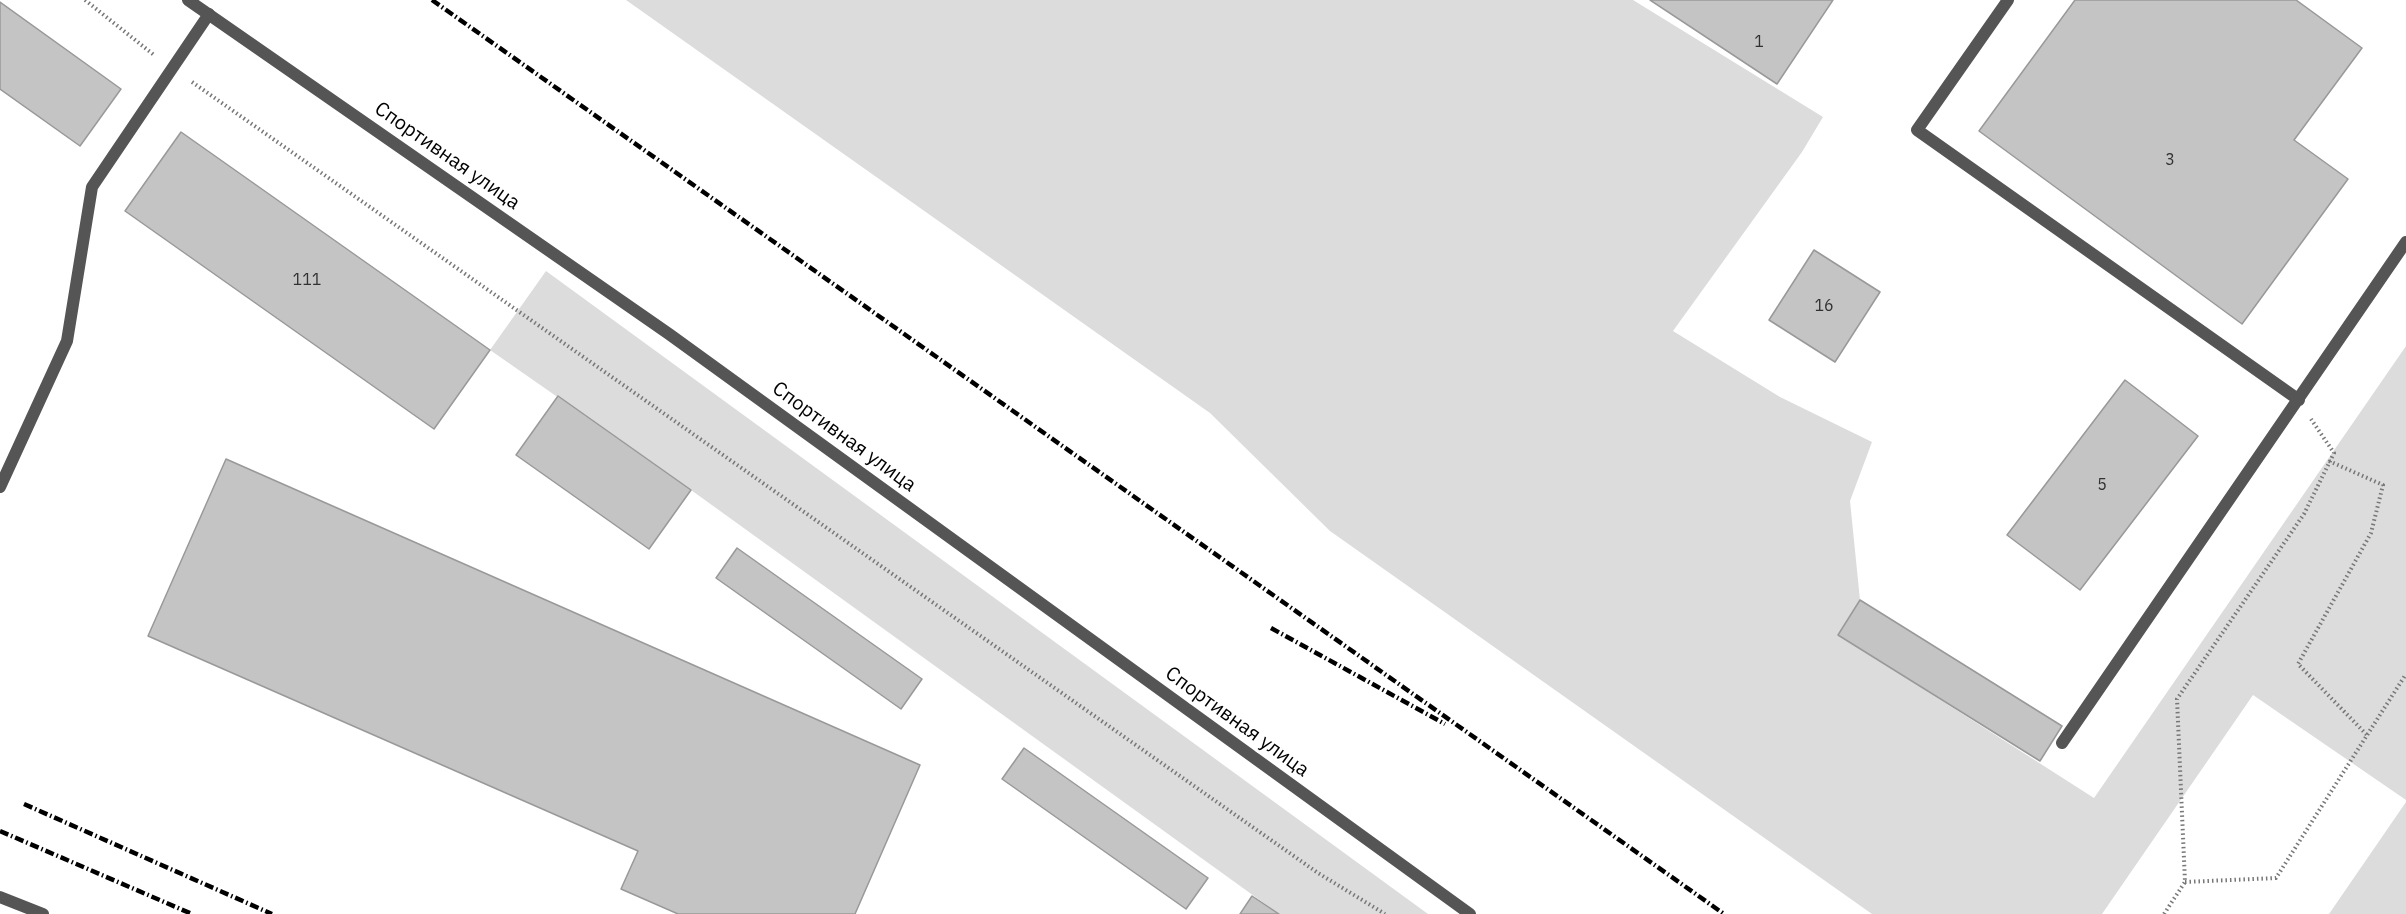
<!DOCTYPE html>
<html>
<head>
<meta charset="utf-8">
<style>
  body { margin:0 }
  canvas { display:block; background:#fff }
</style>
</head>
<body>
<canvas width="2406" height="914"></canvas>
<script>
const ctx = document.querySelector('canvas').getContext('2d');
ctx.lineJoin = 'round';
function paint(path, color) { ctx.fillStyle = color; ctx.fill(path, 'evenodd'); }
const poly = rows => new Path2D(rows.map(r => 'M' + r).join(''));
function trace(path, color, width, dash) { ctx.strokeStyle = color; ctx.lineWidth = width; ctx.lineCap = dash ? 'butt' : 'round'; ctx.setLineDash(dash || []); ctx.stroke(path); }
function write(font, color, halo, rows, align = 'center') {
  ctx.font = font + ' "IBM Plex Sans",sans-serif'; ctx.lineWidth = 6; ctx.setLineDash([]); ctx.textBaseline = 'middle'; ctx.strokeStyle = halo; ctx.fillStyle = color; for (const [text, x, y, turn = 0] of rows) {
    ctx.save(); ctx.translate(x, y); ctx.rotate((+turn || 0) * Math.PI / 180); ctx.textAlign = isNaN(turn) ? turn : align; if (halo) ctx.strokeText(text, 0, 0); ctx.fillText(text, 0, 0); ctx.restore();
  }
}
paint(poly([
  [626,0,1633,0,1823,117,1802,152,1673,331,1780,397,1872,442,1850,501,1860,600,1839,635,2094,798,2406,346,2406,800,2253,695,2102,914,1872,914,1330,531,1210,413],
  [546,271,1428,914,1279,914,691,490,490,350],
  [2406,802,2406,914,2329,914]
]), '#dcdcdc');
const building = poly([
  [1650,0,1833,0,1777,84,1650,0],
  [2075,0,2296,0,2362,48,2294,140,2348,179,2242,324,1979,131,2075,0],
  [0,2,121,89,80,146,0,89,0,2],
  [181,132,490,350,434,429,125,211,181,132],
  [1814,250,1880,292,1835,362,1769,320,1814,250],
  [2125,380,2198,436,2080,590,2007,535,2125,380],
  [558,396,691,490,649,549,516,455,558,396],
  [226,459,920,765,855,914,678,914,621,889,638,851,148,636,226,459],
  [737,548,922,679,901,709,716,578,737,548],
  [1860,600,2062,726,2040,761,1838,635,1860,600],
  [1024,748,1208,878,1186,909,1002,779,1024,748],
  [1252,896,1279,914,1240,914,1252,896]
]);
paint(building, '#c4c4c4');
trace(building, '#999', 1.5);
trace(poly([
  [85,0,154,55],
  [192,82,1318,873,1385,914],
  [2329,461,2383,485,2371,533,2298,664,2367,735],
  [2185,882,2276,878,2406,674],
  [2164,914,2185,882,2177,699,2304,514,2334,453,2311,419]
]), '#777', 4, [1.5, 3]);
trace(poly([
  [2008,0,1917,130,2299,400],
  [0,487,67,341,92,187,209,14],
  [2062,743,2406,242],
  [0,897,43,914]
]), '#555', 12);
trace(poly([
  [188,0,669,334,1470,914]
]), '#555', 12);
trace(poly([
  [432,0,1724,914],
  [1271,628,1445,724],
  [24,804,272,914],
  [0,831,192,914]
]), '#000', 4.5, [9, 3, 1.5, 3]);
write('16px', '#313131', null, [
  ["1",1759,42],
  ["3",2170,160],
  ["111",307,280],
  ["16",1824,306],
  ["5",2102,485]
]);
write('20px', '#000', '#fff', [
  ["Спортивная улица",447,156,35],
  ["Спортивная улица",844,437,36],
  ["Спортивная улица",1237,722,36]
]);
</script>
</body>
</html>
